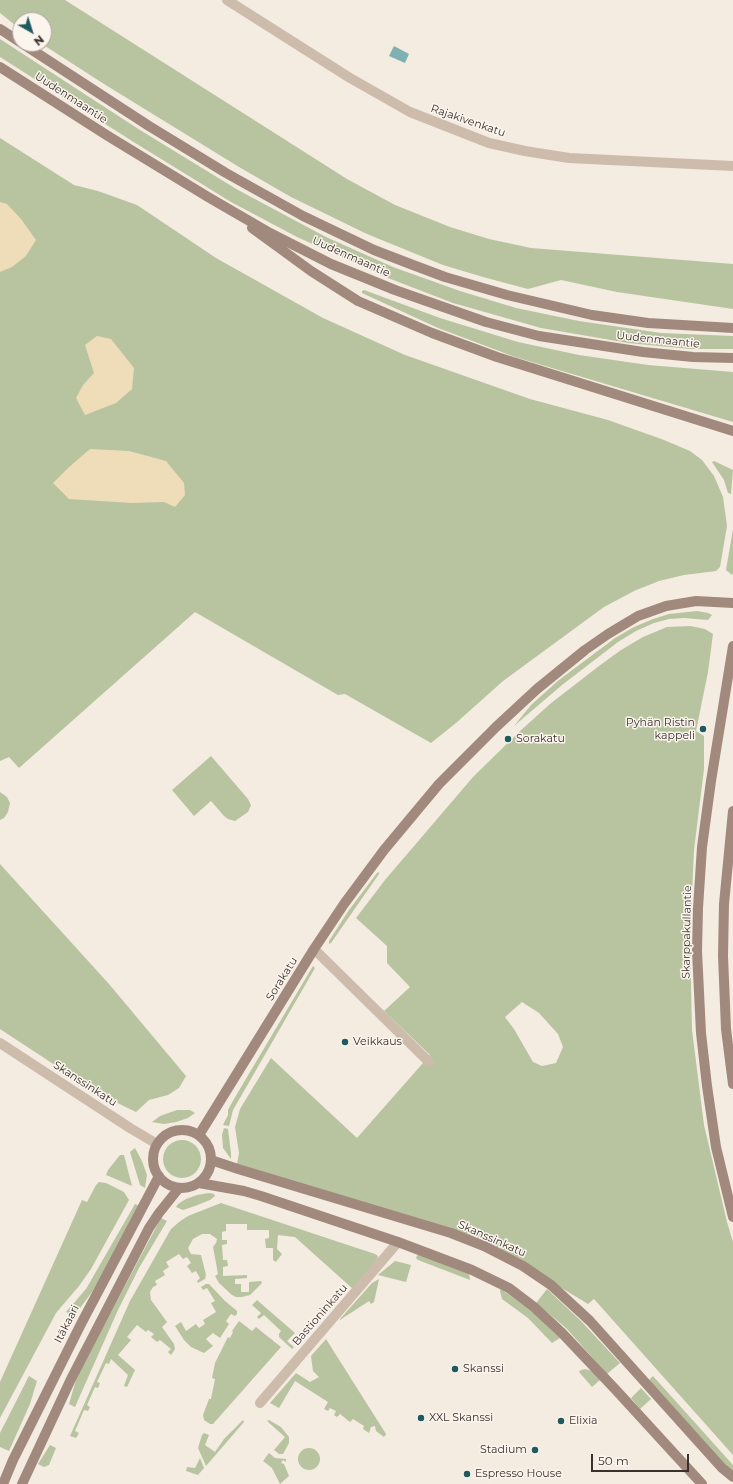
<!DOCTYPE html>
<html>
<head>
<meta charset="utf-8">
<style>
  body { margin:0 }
  #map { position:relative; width:733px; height:1484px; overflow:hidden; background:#f4ebe1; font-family:Montserrat,sans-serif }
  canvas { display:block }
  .north { position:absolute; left:12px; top:12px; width:40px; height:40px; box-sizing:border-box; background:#fbf5ee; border:1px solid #aea6a0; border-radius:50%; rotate:141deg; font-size:11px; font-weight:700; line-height:16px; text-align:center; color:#3b302b }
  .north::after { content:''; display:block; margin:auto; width:14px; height:18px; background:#1f5a5e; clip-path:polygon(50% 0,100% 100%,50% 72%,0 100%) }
  .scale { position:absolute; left:591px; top:1454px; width:98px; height:18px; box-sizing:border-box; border:2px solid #3b302b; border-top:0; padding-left:5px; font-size:12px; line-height:14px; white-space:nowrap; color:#3b302b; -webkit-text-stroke:3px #fbf5ee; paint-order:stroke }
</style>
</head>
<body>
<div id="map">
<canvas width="733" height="1484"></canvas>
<div class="north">N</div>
<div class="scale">50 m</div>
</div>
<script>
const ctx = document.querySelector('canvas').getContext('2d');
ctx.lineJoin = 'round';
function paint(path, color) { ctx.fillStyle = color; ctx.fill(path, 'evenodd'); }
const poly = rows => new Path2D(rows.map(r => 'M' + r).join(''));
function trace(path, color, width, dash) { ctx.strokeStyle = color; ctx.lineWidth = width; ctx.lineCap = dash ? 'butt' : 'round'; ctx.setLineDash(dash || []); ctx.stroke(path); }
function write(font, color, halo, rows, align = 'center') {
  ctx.font = font + ' Montserrat,sans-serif'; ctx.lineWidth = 3; ctx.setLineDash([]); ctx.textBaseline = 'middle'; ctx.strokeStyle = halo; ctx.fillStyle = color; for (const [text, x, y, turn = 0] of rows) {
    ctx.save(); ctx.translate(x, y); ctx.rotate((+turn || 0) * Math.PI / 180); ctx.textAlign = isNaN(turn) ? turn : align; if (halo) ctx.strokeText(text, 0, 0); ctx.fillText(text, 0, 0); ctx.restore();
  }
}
paint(poly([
  [0,0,65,0,347,179,395,205,450,227,489,239,531,248,733,264,733,309,617,292,561,280,528,289,483,277,443,265,367,234,291,197,239,167,104,84,42,44,44,44,44,20,20,20,20,29,0,13],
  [0,39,140,130,238,190,326,237,393,267,460,291,516,308,579,321,661,333,733,336,733,349,690,349,628,343,541,328,453,303,388,278,297,237,231,202,132,141,0,57],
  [0,138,74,185,98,191,137,205,216,258,323,318,405,355,530,399,608,420,664,440,690,451,702,460,714,476,723,497,727,526,720,567,716,571,684,575,659,581,634,591,604,607,503,681,456,723,431,743,345,694,338,695,195,612,19,768,9,757,0,761],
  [364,290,440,318,518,342,579,355,648,365,733,372,733,422,515,357,438,328,362,293,362,291],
  [714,461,733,470,731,494,728,493,724,480,712,462],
  [733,529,733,573,732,575,726,570],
  [697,611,708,613,712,615,708,620,684,618,669,619,654,623,636,631,618,642,562,685,514,726,531,705,559,680,615,638,634,627,653,619,669,614],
  [690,626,705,629,713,634,708,672,696,731,704,736,704,769,694,850,690,938,692,1030,704,1125,727,1222,733,1242,733,1455,594,1299,588,1304,560,1287,525,1262,477,1237,237,1164,239,1153,235,1127,240,1109,271,1058,357,1138,430,1055,384,1011,410,987,387,963,387,946,356,918,385,880,473,777,519,732,550,704,599,666,621,650,643,637,667,627],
  [522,1002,539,1013,558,1034,563,1047,556,1063,542,1066,533,1062,514,1029,505,1017],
  [211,756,248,799,251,805,248,812,235,821,228,819,224,816,211,801,194,816,172,790],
  [0,792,7,797,10,803,8,812,4,818,0,820],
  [0,864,109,984,186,1076,179,1088,168,1095,149,1100,136,1112,99,1094,0,1029],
  [379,872,379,874,331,943,329,944,329,941,349,910,377,873],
  [313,966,315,968,233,1110,229,1126,223,1125,228,1115,228,1110,234,1099],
  [177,1110,190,1110,195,1113,188,1118,176,1122,164,1124,152,1122,160,1116],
  [224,1128,228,1129,231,1153,231,1159,223,1148,222,1135],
  '163 1159a19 19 0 1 1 38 0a19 19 0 1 1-38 0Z',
  [135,1148,142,1161,147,1175,145,1188,140,1185,130,1152],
  [120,1155,124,1155,132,1186,106,1175,108,1170],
  [99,1182,106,1183,124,1192,129,1200,91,1269,79,1286,56,1313,0,1418,0,1382,82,1200,87,1202,96,1185],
  [209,1193,214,1194,215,1196,210,1200,195,1206,183,1210,176,1207,178,1204,186,1199,197,1195],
  [221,1203,375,1254,378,1256,376,1263,353,1289,295,1237,278,1235,277,1249,282,1254,276,1262,273,1260,273,1248,266,1248,265,1239,269,1238,269,1230,247,1230,247,1224,226,1224,226,1231,222,1232,222,1240,227,1240,227,1244,222,1245,223,1260,227,1260,228,1266,223,1267,223,1276,247,1275,247,1278,235,1279,235,1284,241,1284,241,1292,249,1292,249,1282,261,1281,262,1283,250,1295,242,1297,236,1297,232,1295,219,1283,215,1276,218,1274,213,1247,216,1243,217,1239,210,1234,202,1234,193,1239,188,1248,191,1254,201,1255,206,1275,205,1279,198,1283,197,1281,200,1278,196,1271,192,1273,187,1266,191,1263,187,1257,183,1259,179,1254,166,1262,169,1267,163,1271,165,1275,155,1281,157,1285,153,1287,150,1292,151,1300,167,1322,162,1327,174,1344,175,1349,171,1355,168,1352,171,1349,160,1340,157,1342,151,1337,154,1334,148,1330,146,1332,137,1325,127,1337,131,1340,118,1355,135,1370,127,1387,124,1386,128,1375,111,1359,109,1364,106,1363,97,1382,100,1383,98,1388,95,1387,87,1405,90,1407,88,1411,84,1410,75,1431,79,1433,76,1438,70,1436,130,1301,171,1229,179,1222,188,1216],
  [135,1204,140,1206,106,1269,92,1292,74,1316,66,1312,86,1289],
  [161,1218,167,1221,139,1268,118,1310,75,1407,69,1404,77,1376],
  [418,1254,469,1273,470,1280,418,1260,416,1258],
  [395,1261,411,1265,406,1282,378,1275],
  [379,1279,374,1302,371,1304,369,1301,340,1320,340,1319,372,1283],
  [206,1284,209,1284,225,1301,237,1311,237,1314,235,1316,231,1314,226,1321,229,1324,220,1338,213,1333,206,1339,213,1346,204,1353,191,1347,184,1340,175,1326,181,1322,186,1331,196,1324,199,1328,205,1324,203,1320,216,1312,211,1303,215,1301,207,1288,203,1290,201,1287],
  [501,1289,528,1308,558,1334,560,1338,552,1343,528,1318,502,1299,500,1291],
  [547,1289,581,1321,620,1363,607,1374,566,1328,536,1303],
  [257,1300,295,1333,287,1341,294,1347,292,1349,279,1337,279,1334,281,1331,264,1315,259,1319,257,1317,261,1313,252,1305],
  [239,1321,252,1331,256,1327,281,1347,213,1424,210,1424,204,1420,203,1415,209,1399,211,1399,215,1379,212,1378,215,1363,228,1337,230,1338,233,1332,232,1331],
  [326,1339,386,1434,384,1437,376,1431,375,1426,371,1427,369,1433,363,1429,364,1426,353,1419,350,1422,340,1414,337,1417,334,1415,336,1411,330,1408,328,1411,324,1409,328,1402,295,1381,279,1408,270,1403,296,1373,310,1382,319,1377,313,1371,311,1356],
  [585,1369,592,1371,600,1380,592,1387,579,1372,581,1370],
  [29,1376,37,1381,30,1404,9,1451,0,1447,0,1433],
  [653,1376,733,1465,733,1472,725,1465,648,1381],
  [641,1388,651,1399,640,1409,631,1398],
  [243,1420,244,1422,206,1466,198,1448,202,1435,204,1433,209,1435,205,1445,215,1452,224,1439],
  [269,1420,281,1427,289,1437,289,1443,283,1454,279,1454,274,1450,285,1437,267,1421],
  [50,1445,56,1448,49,1465,44,1467,38,1464],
  '298 1459a11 11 0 1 1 22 0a11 11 0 1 1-22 0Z',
  [269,1453,275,1458,286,1459,286,1462,283,1460,281,1463,284,1464,289,1476,280,1484,272,1468,263,1461],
  [200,1458,204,1468,198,1475,186,1471,187,1467,195,1468]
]), '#b8c4a0');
paint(poly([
  [0,202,7,204,21,219,36,240,26,256,12,267,0,272],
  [97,336,111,339,134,368,132,389,116,403,85,415,76,398,83,385,94,373,85,345],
  [90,449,129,451,166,461,184,483,185,495,175,507,164,502,132,503,69,499,53,483,68,468]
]), '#efdcb8');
paint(poly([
  [394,46,409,54,405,63,389,56]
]), '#7fb0b2');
trace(poly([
  [227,0,350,78,410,112,489,143,525,151,569,158,733,166],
  [314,949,429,1062],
  [0,1043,130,1128,157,1144],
  [260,1403,398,1242]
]), '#cdbbac', 10);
trace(poly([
  [0,29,20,42],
  [23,44,149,126,226,173,303,216,374,250,413,265,445,277,507,295,592,315,648,323,733,328],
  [0,67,108,136,208,197,270,233,331,264,395,290,486,322,539,336,643,352,693,357,733,358],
  [252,228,311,271,358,301,432,333,497,357,733,431],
  [733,646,711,781,702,847,698,908,697,951,701,1033,707,1086,716,1147,733,1217],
  [733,811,724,904,723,956,726,1029,733,1084],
  '153 1159a29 29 0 1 1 58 0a29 29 0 1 1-58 0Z',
  [199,1135,314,949,344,904,384,850,439,784,496,727,537,689,585,650,608,634,638,616,666,606,696,601,733,603],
  [211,1160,238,1169,451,1233,484,1246,523,1266,551,1285,590,1321,722,1468,733,1477],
  [199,1183,244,1191,261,1196,398,1242,472,1270,509,1288,534,1307,562,1333,615,1389,702,1484],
  [3,1484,13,1460,81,1324,159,1176],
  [22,1484,71,1379,149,1228,159,1213,179,1188]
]), '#a18a7d', 10);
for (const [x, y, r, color] of [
  [703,729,4,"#1f5a5e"],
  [508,739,4,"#1f5a5e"],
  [345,1042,4,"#1f5a5e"],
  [455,1369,4,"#1f5a5e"],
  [421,1418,4,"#1f5a5e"],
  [561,1421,4,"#1f5a5e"],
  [535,1450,4,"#1f5a5e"],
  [467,1474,4,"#1f5a5e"]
]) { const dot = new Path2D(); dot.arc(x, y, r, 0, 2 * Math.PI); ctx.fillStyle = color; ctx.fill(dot); trace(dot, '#fbf5ee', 1.5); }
write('11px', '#3b302b', '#fbf5ee', [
  ["Uudenmaantie",71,98,33],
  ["Rajakivenkatu",468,121,19],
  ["Uudenmaantie",351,257,24],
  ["Uudenmaantie",658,340,6],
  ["Skarppakullantie",687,932,-89],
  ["Sorakatu",282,979,-58],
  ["Skanssinkatu",85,1084,33],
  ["Skanssinkatu",492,1239,24],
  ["Bastioninkatu",320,1315,-49],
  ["Itäkaari",67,1324,-63]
]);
write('11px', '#3b302b', '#fbf5ee', [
  ["Pyhän Ristin",695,723,"right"],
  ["kappeli",695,736,"right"],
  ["Sorakatu",516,739],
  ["Veikkaus",353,1042],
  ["Skanssi",463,1369],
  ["XXL Skanssi",429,1418],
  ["Elixia",569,1421],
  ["Stadium",527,1450,"right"],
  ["Espresso House",475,1474]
], 'left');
</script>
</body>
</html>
